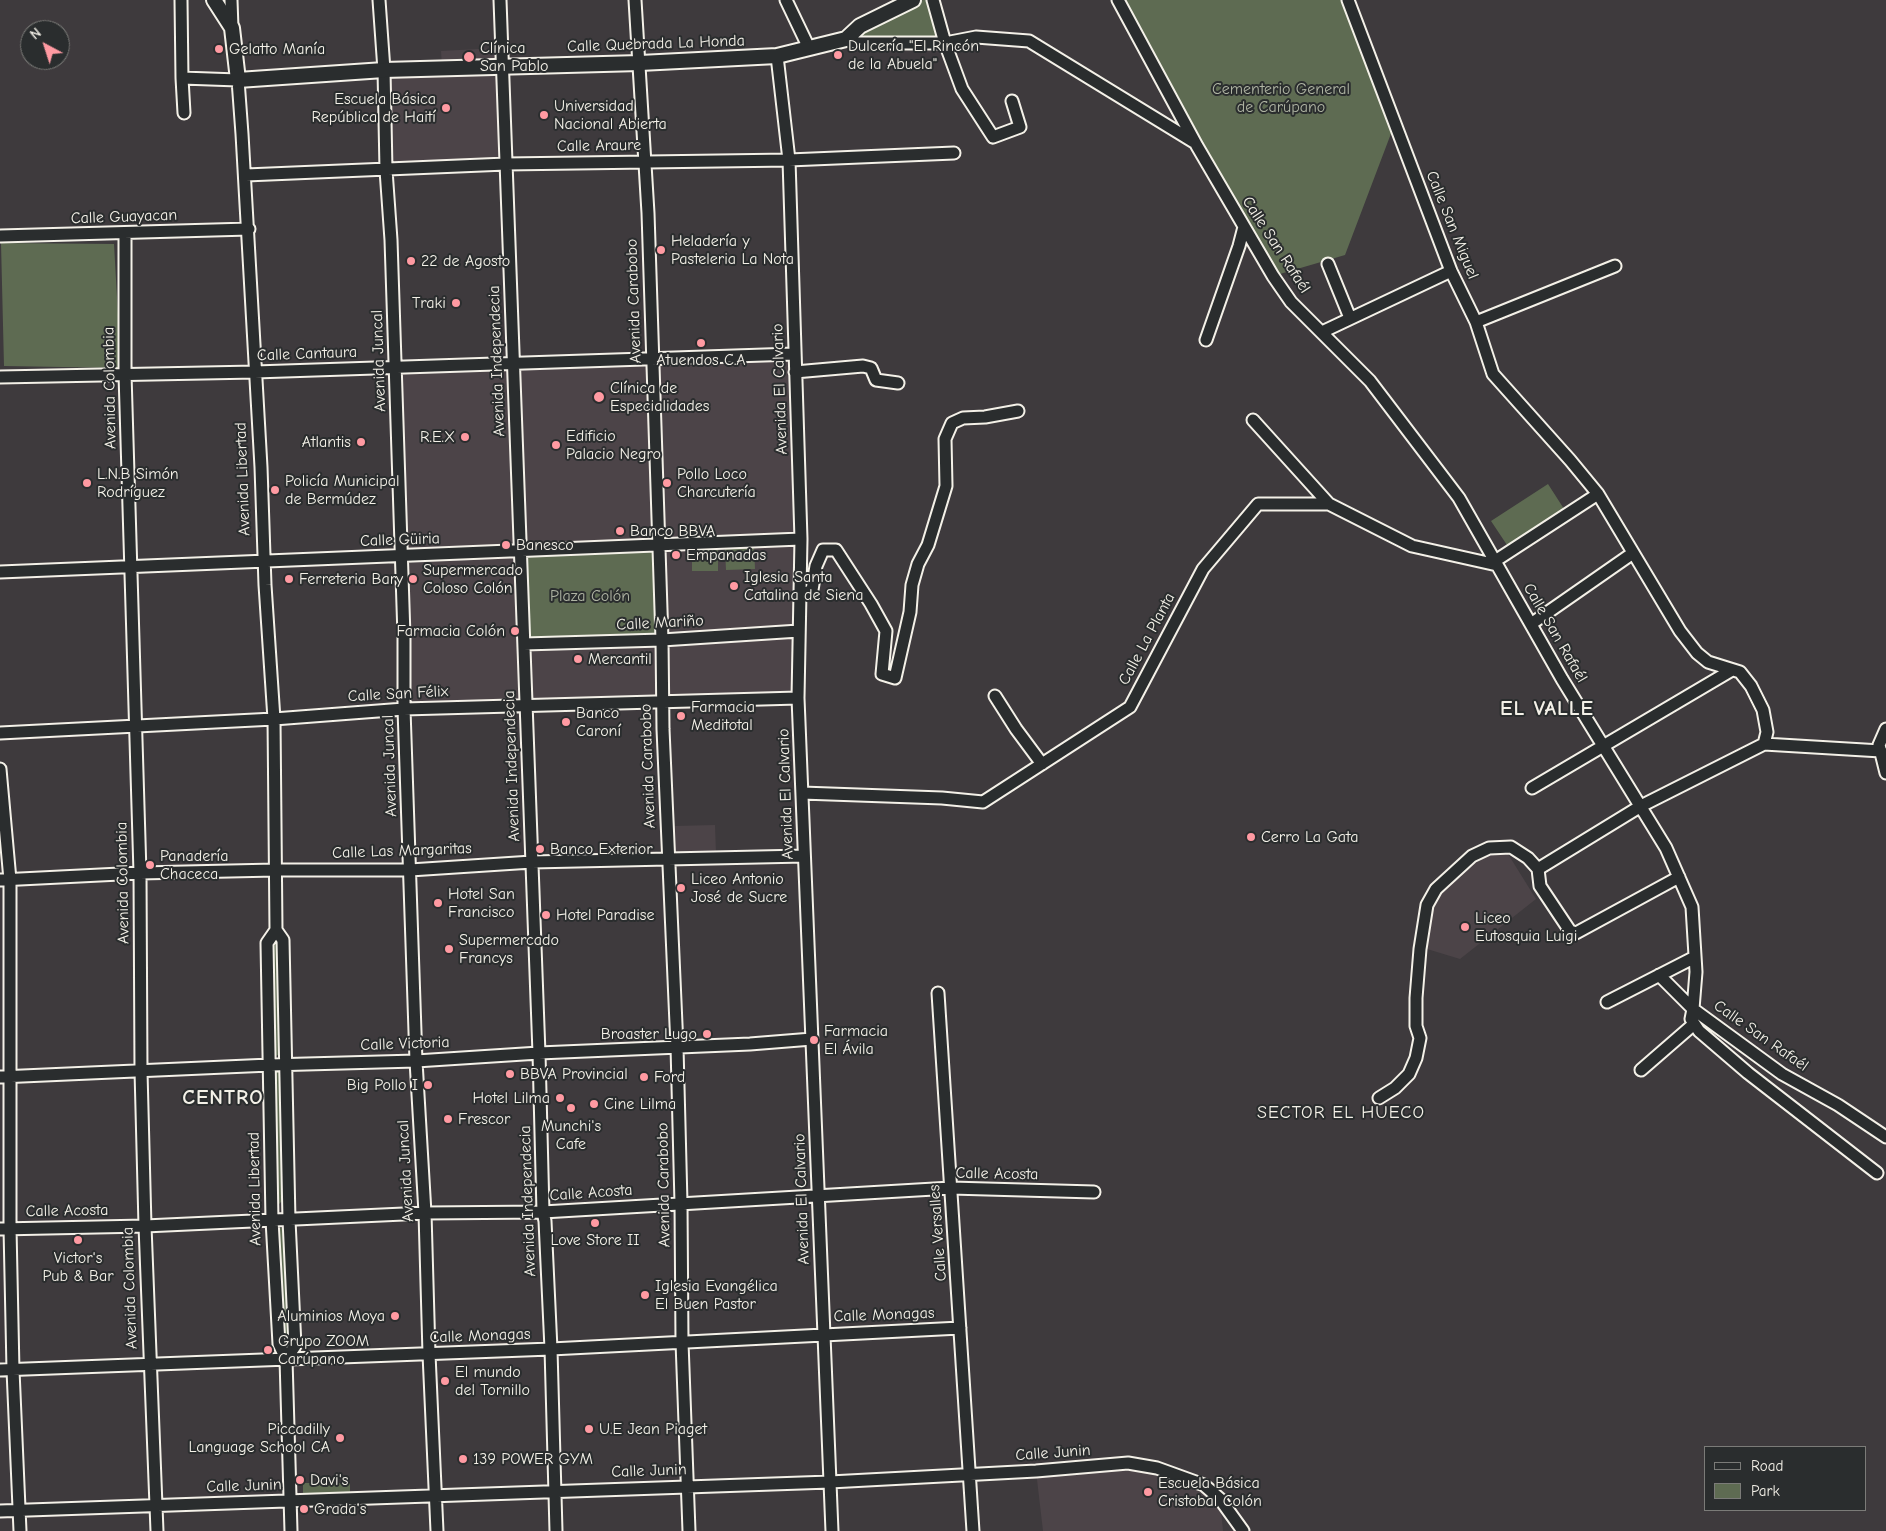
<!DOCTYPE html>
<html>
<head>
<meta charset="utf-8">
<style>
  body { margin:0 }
  #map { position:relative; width:1886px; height:1531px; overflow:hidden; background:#3e3a3d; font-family:"Comic Neue",sans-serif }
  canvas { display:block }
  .legend { position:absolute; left:1704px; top:1446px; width:162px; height:65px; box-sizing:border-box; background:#2a2d2e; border:1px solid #7b7b78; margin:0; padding:6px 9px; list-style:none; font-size:15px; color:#f4f1e8 }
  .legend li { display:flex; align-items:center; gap:10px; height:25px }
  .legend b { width:25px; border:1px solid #7b7b78 }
  .north { position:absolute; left:20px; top:20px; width:50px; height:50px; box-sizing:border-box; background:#2a2d2e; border:1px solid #7b7b78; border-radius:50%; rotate:320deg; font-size:14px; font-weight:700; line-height:20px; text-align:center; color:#f4f1e8 }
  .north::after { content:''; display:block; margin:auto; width:18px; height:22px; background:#ff9aa2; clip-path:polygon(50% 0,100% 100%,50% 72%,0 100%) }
</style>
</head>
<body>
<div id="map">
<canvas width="1886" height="1531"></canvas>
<ul class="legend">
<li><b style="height:6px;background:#2a2d2e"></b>Road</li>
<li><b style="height:14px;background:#5e6b52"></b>Park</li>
</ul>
<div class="north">N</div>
</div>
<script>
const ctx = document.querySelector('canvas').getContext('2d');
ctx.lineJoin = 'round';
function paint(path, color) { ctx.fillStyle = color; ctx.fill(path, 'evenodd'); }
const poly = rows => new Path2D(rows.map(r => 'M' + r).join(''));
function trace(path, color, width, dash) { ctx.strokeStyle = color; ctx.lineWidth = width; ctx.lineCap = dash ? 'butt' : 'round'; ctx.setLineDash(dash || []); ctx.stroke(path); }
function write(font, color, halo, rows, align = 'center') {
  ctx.font = font + ' "Comic Neue",sans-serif'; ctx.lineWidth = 4; ctx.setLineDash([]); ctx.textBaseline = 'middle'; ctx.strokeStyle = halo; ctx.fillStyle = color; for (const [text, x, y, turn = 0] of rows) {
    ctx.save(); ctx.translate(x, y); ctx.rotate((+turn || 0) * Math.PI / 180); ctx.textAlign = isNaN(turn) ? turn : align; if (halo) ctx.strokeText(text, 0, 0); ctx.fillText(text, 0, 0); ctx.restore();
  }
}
paint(poly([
  [496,48,497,63,442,67,441,51],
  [502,67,506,164,390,168,387,72],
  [794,354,798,698,404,709,395,367],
  [715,825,716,853,676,855,675,826],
  [1491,852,1508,854,1536,899,1460,959,1427,949,1431,904,1441,888],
  [1157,1468,1220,1499,1223,1531,1043,1531,1036,1471]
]), '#4c4448');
paint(poly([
  [923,0,930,0,941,40,852,37],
  [1118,0,1348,0,1395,123,1345,255,1273,276],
  [1,243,114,244,121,368,4,366],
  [1548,484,1566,512,1509,548,1491,521],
  [754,546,755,569,726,570,725,548],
  [692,549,718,549,718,571,692,571],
  [653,552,655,637,527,640,526,555],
  [274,937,277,940,280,1007,280,1054,276,1056,274,1053,271,940],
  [279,1071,283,1200,278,1205,275,1076,276,1072],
  [280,1228,283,1228,285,1231,289,1343,285,1347,284,1344,277,1230],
  [303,1483,350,1483,350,1493,303,1494]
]), '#5e6b52');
const minor = poly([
  [181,0,182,78,184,113],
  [231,0,232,28],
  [379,0,384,70,386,170,391,240,404,636,404,709,416,1061,425,1213,429,1354,437,1531],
  [500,0,539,1053,543,1212,545,1221,551,1349,556,1531],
  [635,0,648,213,662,640,663,729,677,1047,681,1203,682,1342,689,1531],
  [786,0,809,48],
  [933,0,945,43,962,89,993,137,1020,127,1012,101],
  [1118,0,1197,146,1273,276,1291,302,1370,381,1459,498,1562,679,1666,848,1692,907,1696,972,1693,1009,1782,1074,1838,1105,1886,1137],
  [1348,0,1451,271,1476,322,1615,266],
  [846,39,858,43,945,43,976,37,1029,41,1194,142],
  [777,56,789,160,801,539,798,698,832,1531],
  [182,78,238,80,242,134,261,467,265,585,274,719,276,930,283,940,289,1220,295,1346,286,1359],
  [246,175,506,164,789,160,954,153],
  [125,234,125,374,140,873,141,1071,145,1226,157,1531],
  [0,236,249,229],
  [1328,264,1350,318],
  [1476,322,1493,374,1570,460,1598,494,1680,631,1697,653,1708,662,1740,672,1751,686,1763,710,1767,732,1764,744],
  [1322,332,1451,271],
  [1206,340,1239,246,1244,227],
  [795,372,863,366,871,368,876,380,898,383],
  [0,377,255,372,794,354],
  [1253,420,1329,504],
  [1495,561,1598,494],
  [0,572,801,539],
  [800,596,812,590,816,566,823,550,836,550,871,604,886,631,882,674,895,678,910,612,912,585,918,564,928,545,946,486,945,439,952,423,963,418,985,417,1018,411],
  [1531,624,1633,553],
  [524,644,662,640,799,631],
  [995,696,1016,729,1042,764],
  [1886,729,1879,745,1886,773],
  [0,733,274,719,404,709,798,698],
  [0,769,10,880,10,1228,13,1370,20,1531],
  [1532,788,1732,670],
  [802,793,942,798,983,802,1130,707,1203,569,1258,504,1329,504,1412,546,1497,565],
  [1679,877,1576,933,1570,931,1540,886,1538,869,1641,806,1764,744,1881,751],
  [0,880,140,873,275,870,410,870,532,862,804,856],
  [276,930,267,943,272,1220,279,1344,286,1359,291,1531],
  [1659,975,1693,1009,1691,1019,1699,1031,1748,1073,1877,1173],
  [938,993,973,1531],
  [1607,1002,1695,957],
  [1641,1070,1694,1024],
  [0,1077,270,1065,416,1061,539,1053,750,1044,812,1039],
  [1379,1098,1395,1088,1409,1074,1416,1058,1420,1038,1416,1026,1416,998,1420,949,1427,905,1436,889,1472,856,1489,848,1511,847,1528,858,1538,869],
  [0,1229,145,1226,425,1213,543,1212,951,1188,1094,1192],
  [0,1370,551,1349,960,1328],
  [0,1511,830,1482,1036,1471,1128,1463,1157,1468,1204,1485,1220,1499,1243,1531]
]);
const major = poly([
  [214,0,232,28,238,80,384,70,640,63,777,56,846,39,860,26,913,0]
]);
trace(minor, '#f4f1e8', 15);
trace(major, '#f4f1e8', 18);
trace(minor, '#2a2d2e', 11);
trace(major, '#2a2d2e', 14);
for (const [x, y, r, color] of [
  [219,49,5,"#ff9aa2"],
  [838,55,5,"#ff9aa2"],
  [469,57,6,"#ff9aa2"],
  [446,108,5,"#ff9aa2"],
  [544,115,5,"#ff9aa2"],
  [661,250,5,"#ff9aa2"],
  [411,261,5,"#ff9aa2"],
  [456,303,5,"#ff9aa2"],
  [701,343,5,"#ff9aa2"],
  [599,397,6,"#ff9aa2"],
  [465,437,5,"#ff9aa2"],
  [361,442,5,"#ff9aa2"],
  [556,445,5,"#ff9aa2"],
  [87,483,5,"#ff9aa2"],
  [667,483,5,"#ff9aa2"],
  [275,490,5,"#ff9aa2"],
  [620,531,5,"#ff9aa2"],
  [506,545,5,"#ff9aa2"],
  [676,555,5,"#ff9aa2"],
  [289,579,5,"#ff9aa2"],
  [413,579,5,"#ff9aa2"],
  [734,586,5,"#ff9aa2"],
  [515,631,5,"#ff9aa2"],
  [578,659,5,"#ff9aa2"],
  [681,716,5,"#ff9aa2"],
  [566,722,5,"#ff9aa2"],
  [1251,837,5,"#ff9aa2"],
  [540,849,5,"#ff9aa2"],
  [150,865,5,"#ff9aa2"],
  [681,888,5,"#ff9aa2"],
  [438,903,5,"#ff9aa2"],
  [546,915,5,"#ff9aa2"],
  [1465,927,5,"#ff9aa2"],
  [449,949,5,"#ff9aa2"],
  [707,1034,5,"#ff9aa2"],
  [814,1040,5,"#ff9aa2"],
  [510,1074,5,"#ff9aa2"],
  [644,1077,5,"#ff9aa2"],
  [428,1085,5,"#ff9aa2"],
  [560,1098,5,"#ff9aa2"],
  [594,1104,5,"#ff9aa2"],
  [571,1108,5,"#ff9aa2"],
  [448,1119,5,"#ff9aa2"],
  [595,1223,5,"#ff9aa2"],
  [78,1240,5,"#ff9aa2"],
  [645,1295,5,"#ff9aa2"],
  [395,1316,5,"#ff9aa2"],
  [268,1350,5,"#ff9aa2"],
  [445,1381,5,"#ff9aa2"],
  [589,1429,5,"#ff9aa2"],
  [340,1438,5,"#ff9aa2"],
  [463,1459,5,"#ff9aa2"],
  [300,1480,5,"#ff9aa2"],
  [1148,1492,5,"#ff9aa2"],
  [304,1509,5,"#ff9aa2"]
]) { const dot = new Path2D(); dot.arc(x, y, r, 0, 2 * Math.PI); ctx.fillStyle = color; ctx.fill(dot); trace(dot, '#2a2d2e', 2); }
write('16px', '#f4f1e8', '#2a2d2e', [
  ["Calle Quebrada La Honda",656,44,-2],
  ["Calle Araure",599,146,-1],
  ["Calle Guayacan",124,217,-2],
  ["Calle San Miguel",1452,225,68],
  ["Calle San Rafaél",1276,245,57],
  ["Avenida Carabobo",634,301,-92],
  ["Calle Cantaura",307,354,-2],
  ["Avenida Juncal",379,361,-92],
  ["Avenida Independecia",497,361,-92],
  ["Avenida Colombia",110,388,-91],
  ["Avenida El Calvario",780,389,-92],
  ["Avenida Libertad",243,479,-92],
  ["Calle Güiria",400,540,-2],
  ["Calle Mariño",660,623,-3],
  ["Calle San Rafaél",1555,633,60],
  ["Calle La Planta",1147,639,-62],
  ["Calle San Félix",398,694,-3],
  ["Avenida Juncal",390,766,-92],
  ["Avenida Independecia",512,766,-92],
  ["Avenida Carabobo",648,766,-92],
  ["Avenida El Calvario",786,794,-92],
  ["Calle Las Margaritas",402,851,-2],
  ["Avenida Colombia",123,883,-91],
  ["Calle San Rafaél",1761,1036,35],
  ["Calle Victoria",405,1044,-2],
  ["Avenida Juncal",406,1171,-93],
  ["Calle Acosta",997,1174,1],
  ["Avenida Carabobo",664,1185,-91],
  ["Avenida Libertad",255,1189,-91],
  ["Calle Acosta",591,1193,-4],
  ["Avenida El Calvario",802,1199,-92],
  ["Avenida Independecia",528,1201,-92],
  ["Calle Acosta",67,1211,-1],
  ["Calle Versalles",938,1233,-94],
  ["Avenida Colombia",130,1288,-92],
  ["Calle Monagas",884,1315,-2],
  ["Calle Monagas",480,1336,-2],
  ["Calle Junin",1053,1453,-4],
  ["Calle Junin",649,1471,-2],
  ["Calle Junin",244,1486,-2]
]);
write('16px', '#f4f1e8', '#2a2d2e', [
  ["Dulcería \"El Rincón",848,46],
  ["de la Abuela\"",848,64],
  ["Clínica",480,48],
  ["San Pablo",480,66],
  ["Gelatto Manía",229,49],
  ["Escuela Básica",436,99,"right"],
  ["República de Haití",436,117,"right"],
  ["Universidad",554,106],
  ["Nacional Abierta",554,124],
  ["Heladería y",671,241],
  ["Pasteleria La Nota",671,259],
  ["22 de Agosto",421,261],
  ["Traki",446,303,"right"],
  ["Atuendos C.A",701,360,"center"],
  ["Clínica de",610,388],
  ["Especialidades",610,406],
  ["Edificio",566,436],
  ["Palacio Negro",566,454],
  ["R.E.X",455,437,"right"],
  ["Atlantis",351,442,"right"],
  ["L.N.B Simón",97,474],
  ["Rodríguez",97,492],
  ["Pollo Loco",677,474],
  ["Charcutería",677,492],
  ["Policía Municipal",285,481],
  ["de Bermúdez",285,499],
  ["Banco BBVA",630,531],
  ["Banesco",516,545],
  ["Empanadas",686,555],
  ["Supermercado",423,570],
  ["Coloso Colón",423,588],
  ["Iglesia Santa",744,577],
  ["Catalina de Siena",744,595],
  ["Ferreteria Bary",299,579],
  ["Farmacia Colón",505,631,"right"],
  ["Mercantil",588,659],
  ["Farmacia",691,707],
  ["Meditotal",691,725],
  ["Banco",576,713],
  ["Caroní",576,731],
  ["Cerro La Gata",1261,837],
  ["Banco Exterior",550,849],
  ["Panadería",160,856],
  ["Chaceca",160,874],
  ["Liceo Antonio",691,879],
  ["José de Sucre",691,897],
  ["Hotel San",448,894],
  ["Francisco",448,912],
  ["Hotel Paradise",556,915],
  ["Liceo",1475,918],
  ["Eutosquia Luigi",1475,936],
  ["Supermercado",459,940],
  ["Francys",459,958],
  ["Farmacia",824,1031],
  ["El Ávila",824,1049],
  ["Broaster Lugo",697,1034,"right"],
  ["BBVA Provincial",520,1074],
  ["Ford",654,1077],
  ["Big Pollo I",418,1085,"right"],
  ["Hotel Lilma",550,1098,"right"],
  ["Cine Lilma",604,1104],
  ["Frescor",458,1119],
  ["Munchi's",571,1126,"center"],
  ["Cafe",571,1144,"center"],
  ["Love Store II",595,1240,"center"],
  ["Victor's",78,1258,"center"],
  ["Pub & Bar",78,1276,"center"],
  ["Iglesia Evangélica",655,1286],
  ["El Buen Pastor",655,1304],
  ["Aluminios Moya",385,1316,"right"],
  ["Grupo ZOOM",278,1341],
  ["Carúpano",278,1359],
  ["El mundo",455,1372],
  ["del Tornillo",455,1390],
  ["Piccadilly",330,1429,"right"],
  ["Language School CA",330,1447,"right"],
  ["U.E Jean Piaget",599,1429],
  ["139 POWER GYM",473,1459],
  ["Davi's",310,1480],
  ["Escuela Básica",1158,1483],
  ["Cristobal Colón",1158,1501],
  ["Grada's",314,1509]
], 'left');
write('16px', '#b0b5a4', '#2a2d2e', [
  ["Cementerio General",1281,89],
  ["de Carúpano",1281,107],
  ["Plaza Colón",590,596]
]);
ctx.letterSpacing = '1px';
write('18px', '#f4f1e8', '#2a2d2e', [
  ["SECTOR EL HUECO",1341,1113]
]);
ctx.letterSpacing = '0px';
ctx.letterSpacing = '1px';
write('bold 21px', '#f4f1e8', '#2a2d2e', [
  ["EL VALLE",1547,709],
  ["CENTRO",223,1098]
]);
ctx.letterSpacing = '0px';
</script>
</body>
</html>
